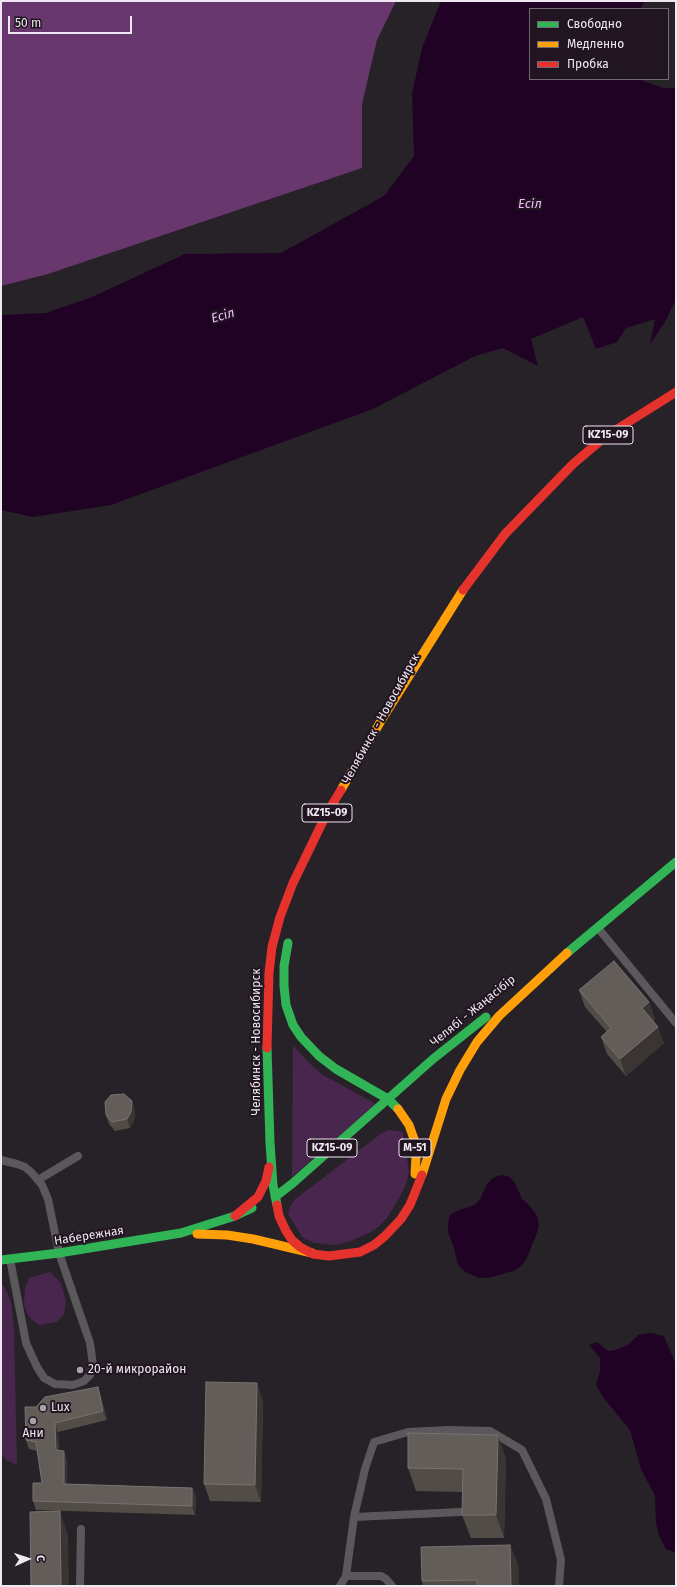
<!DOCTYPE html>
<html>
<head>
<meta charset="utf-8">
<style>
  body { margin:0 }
  #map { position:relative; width:677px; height:1587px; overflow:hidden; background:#272128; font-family:"Fira Sans",sans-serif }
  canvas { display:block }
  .frame { position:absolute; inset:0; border:2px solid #f0e8f1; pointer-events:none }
  .legend { position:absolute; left:529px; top:8px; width:140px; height:72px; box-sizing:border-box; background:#201521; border:1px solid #736974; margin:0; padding:5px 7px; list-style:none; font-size:12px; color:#f0e8f1 }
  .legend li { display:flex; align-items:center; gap:8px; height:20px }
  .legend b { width:20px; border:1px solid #736974 }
  .north { position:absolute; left:8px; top:1539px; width:40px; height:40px; -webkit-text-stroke:3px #201521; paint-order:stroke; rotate:87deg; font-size:11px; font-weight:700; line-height:16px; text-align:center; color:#f0e8f1 }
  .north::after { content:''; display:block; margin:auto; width:14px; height:18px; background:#f0e8f1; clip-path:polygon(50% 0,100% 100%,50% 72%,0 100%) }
  .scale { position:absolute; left:8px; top:16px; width:124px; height:18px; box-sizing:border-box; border:2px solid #f0e8f1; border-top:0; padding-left:5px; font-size:12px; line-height:14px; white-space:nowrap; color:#f0e8f1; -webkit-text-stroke:3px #201521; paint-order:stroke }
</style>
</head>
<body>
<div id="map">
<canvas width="677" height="1587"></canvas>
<div class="frame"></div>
<ul class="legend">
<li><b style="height:5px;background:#30b455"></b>Свободно</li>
<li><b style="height:5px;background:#ff9f0a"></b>Медленно</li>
<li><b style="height:5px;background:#e5322d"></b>Пробка</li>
</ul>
<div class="north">С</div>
<div class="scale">50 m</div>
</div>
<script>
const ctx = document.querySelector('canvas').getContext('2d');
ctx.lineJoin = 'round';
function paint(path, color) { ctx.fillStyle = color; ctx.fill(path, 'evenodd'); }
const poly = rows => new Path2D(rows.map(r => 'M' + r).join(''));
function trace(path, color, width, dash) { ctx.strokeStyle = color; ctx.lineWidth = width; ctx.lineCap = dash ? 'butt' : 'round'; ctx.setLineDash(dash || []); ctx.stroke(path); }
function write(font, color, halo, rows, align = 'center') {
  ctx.font = font + ' "Fira Sans",sans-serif'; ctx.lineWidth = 4; ctx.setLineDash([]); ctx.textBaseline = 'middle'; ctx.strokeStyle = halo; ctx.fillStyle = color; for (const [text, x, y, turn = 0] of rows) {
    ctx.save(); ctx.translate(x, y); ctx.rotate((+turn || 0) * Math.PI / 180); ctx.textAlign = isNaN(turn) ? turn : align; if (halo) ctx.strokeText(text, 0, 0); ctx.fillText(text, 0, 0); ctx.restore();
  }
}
paint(poly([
  [293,1045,308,1062,323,1075,376,1104,292,1177],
  [389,1130,403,1132,409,1172,406,1184,401,1195,387,1218,378,1227,369,1233,348,1242,335,1245,325,1244,314,1243,303,1238,288,1214,290,1207,294,1200,382,1133],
  [50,1272,61,1283,66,1301,64,1314,57,1322,39,1325,29,1317,24,1305,25,1287,29,1278],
  [1,1284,4,1286,11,1302,14,1327,17,1465,6,1460,1,1453]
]), '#49264e');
paint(poly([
  [1,1,396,1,377,40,362,104,362,168,48,274,1,286]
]), '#67376d');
paint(poly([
  [441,1,645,1,640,9,530,9,530,79,638,79,664,88,676,88,676,299,665,322,650,344,655,319,626,328,617,342,596,349,583,317,531,339,538,366,503,348,475,356,373,409,111,505,33,517,1,510,1,315,46,313,92,297,185,254,281,253,384,196,414,156,412,94,422,48],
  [501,1175,510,1177,515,1183,522,1199,529,1205,537,1216,539,1225,537,1233,526,1260,520,1267,513,1271,488,1278,479,1278,464,1271,458,1265,454,1248,448,1232,448,1224,450,1215,459,1210,475,1205,480,1199,487,1184,493,1178],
  [651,1333,664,1336,676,1365,676,1553,666,1549,659,1536,656,1523,655,1496,641,1469,630,1430,603,1397,596,1385,600,1372,600,1358,589,1345,597,1342,608,1351,616,1350,628,1345,638,1335]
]), '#200324');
trace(poly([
  [598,928,676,1023],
  [1,1160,17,1164,25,1167,32,1173,42,1185,48,1199,59,1253,90,1343,93,1365,90,1375,84,1381,73,1385,55,1384,44,1378,37,1367,26,1343,10,1259],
  [38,1180,78,1156],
  [354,1517,365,1469,374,1442,408,1432,448,1430,490,1431,522,1450,546,1499,561,1560,559,1586],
  [80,1586,81,1529],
  [340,1586,346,1576],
  [392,1586,386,1579,381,1576,346,1576,354,1517,461,1512]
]), '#5b585b', 8);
trace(poly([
  [288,943,284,966,284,986,286,1005,293,1025,301,1037,319,1056,336,1069,388,1099,398,1109],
  [567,953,676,862],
  [267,1048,270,1143,273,1185,277,1205],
  [275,1197,293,1183,433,1059,486,1017],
  [1,1260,59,1253,181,1233,235,1216,252,1208]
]), '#30b455', 9);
trace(poly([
  [341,790,382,719,463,590],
  [398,1109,409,1125,414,1139,416,1157,415,1174],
  [422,1175,446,1099,460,1070,477,1042,499,1016,567,953],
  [197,1234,227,1235,253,1239,312,1253]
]), '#ff9f0a', 9);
trace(poly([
  [463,590,505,534,573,464,606,436,676,392],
  [267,1048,269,973,272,947,280,917,293,883,327,813,341,790],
  [277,1205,279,1216,286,1231,292,1240,300,1247,313,1254,329,1256,360,1252,374,1245,385,1236,401,1219,410,1205,422,1175],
  [235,1216,258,1197,266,1181,269,1167]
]), '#e5322d', 9);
paint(poly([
  [579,990,649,1002,655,1019,653,1021,664,1043,626,1076,607,1054,601,1037,607,1032,585,1007],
  [135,1110,134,1121,130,1128,115,1131,109,1124,106,1115],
  [98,1387,101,1396,107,1420,58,1432,59,1451,67,1460,67,1484,192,1488,196,1497,195,1515,36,1510,33,1501,42,1483,37,1451,29,1449,26,1440,36,1407],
  [263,1400,261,1502,210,1501,204,1484],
  [506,1458,504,1538,471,1538,462,1515,463,1492,416,1491,408,1468],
  [510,1545,519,1568,519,1586,423,1586,422,1581]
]), '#524c47');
paint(poly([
  [649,1002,655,1019,648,1025,642,1008],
  [658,1027,664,1043,626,1076,620,1059],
  [132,1101,135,1110,134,1121,130,1128,127,1119],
  [257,1383,263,1400,261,1502,255,1485],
  [98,1387,101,1396,107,1420,103,1411],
  [55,1423,58,1432,59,1459,56,1450],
  [498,1435,506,1458,504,1538,496,1515],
  [64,1451,67,1460,67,1493,64,1484],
  [192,1488,196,1497,195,1515,192,1506],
  [60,1511,68,1535,69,1586,61,1586],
  [510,1545,519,1568,519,1586,511,1586]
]), '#3a3433');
const building = poly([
  [614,961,649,1002,642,1008,658,1027,620,1059,601,1037,611,1028,579,990,614,961],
  [124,1094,132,1101,131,1112,127,1119,112,1122,106,1115,105,1102,111,1095,124,1094],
  [206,1382,257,1383,255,1485,204,1484,206,1382],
  [98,1387,103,1411,55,1423,56,1450,64,1451,64,1484,192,1488,192,1506,33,1501,33,1483,42,1483,36,1442,26,1440,25,1407,36,1407,45,1397,98,1387],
  [408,1433,498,1435,496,1515,462,1515,463,1469,408,1468,408,1433],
  [60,1511,61,1586,31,1586,30,1512,60,1511],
  [510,1545,511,1586,477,1586,477,1580,422,1581,421,1547,510,1545]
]);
paint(building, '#635d59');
trace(building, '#797271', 1);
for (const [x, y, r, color] of [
  [80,1370,4,"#aaa2ab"],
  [43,1408,4,"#aaa2ab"],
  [33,1421,4,"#aaa2ab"]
]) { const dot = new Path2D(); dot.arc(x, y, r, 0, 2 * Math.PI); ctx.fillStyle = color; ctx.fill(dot); trace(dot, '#201521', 1.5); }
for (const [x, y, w] of [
  [608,435,50],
  [327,813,50],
  [332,1148,50],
  [415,1148,32]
]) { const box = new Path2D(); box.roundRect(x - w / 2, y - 9, w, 18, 3); ctx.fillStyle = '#201521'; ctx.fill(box); trace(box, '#f0e8f1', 1); }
write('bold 11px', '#f0e8f1', null, [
  ["KZ15-09",608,435],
  ["KZ15-09",327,813],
  ["KZ15-09",332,1148],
  ["M-51",415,1148]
]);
write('12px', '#f0e8f1', '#201521', [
  ["Челябинск - Новосибирск",381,719,-61],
  ["Челябі - Жаңасібір",473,1011,-39],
  ["Челябинск - Новосибирск",257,1042,-90],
  ["Набережная",89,1236,-9]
]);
write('12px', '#f0e8f1', '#201521', [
  ["20-й микрорайон",88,1370],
  ["Lux",51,1408],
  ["Ани",33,1434,"center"]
], 'left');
write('italic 13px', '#f4b6fc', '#201521', [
  ["Есіл",530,204],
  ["Есіл",223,316,-16]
]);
</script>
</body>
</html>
